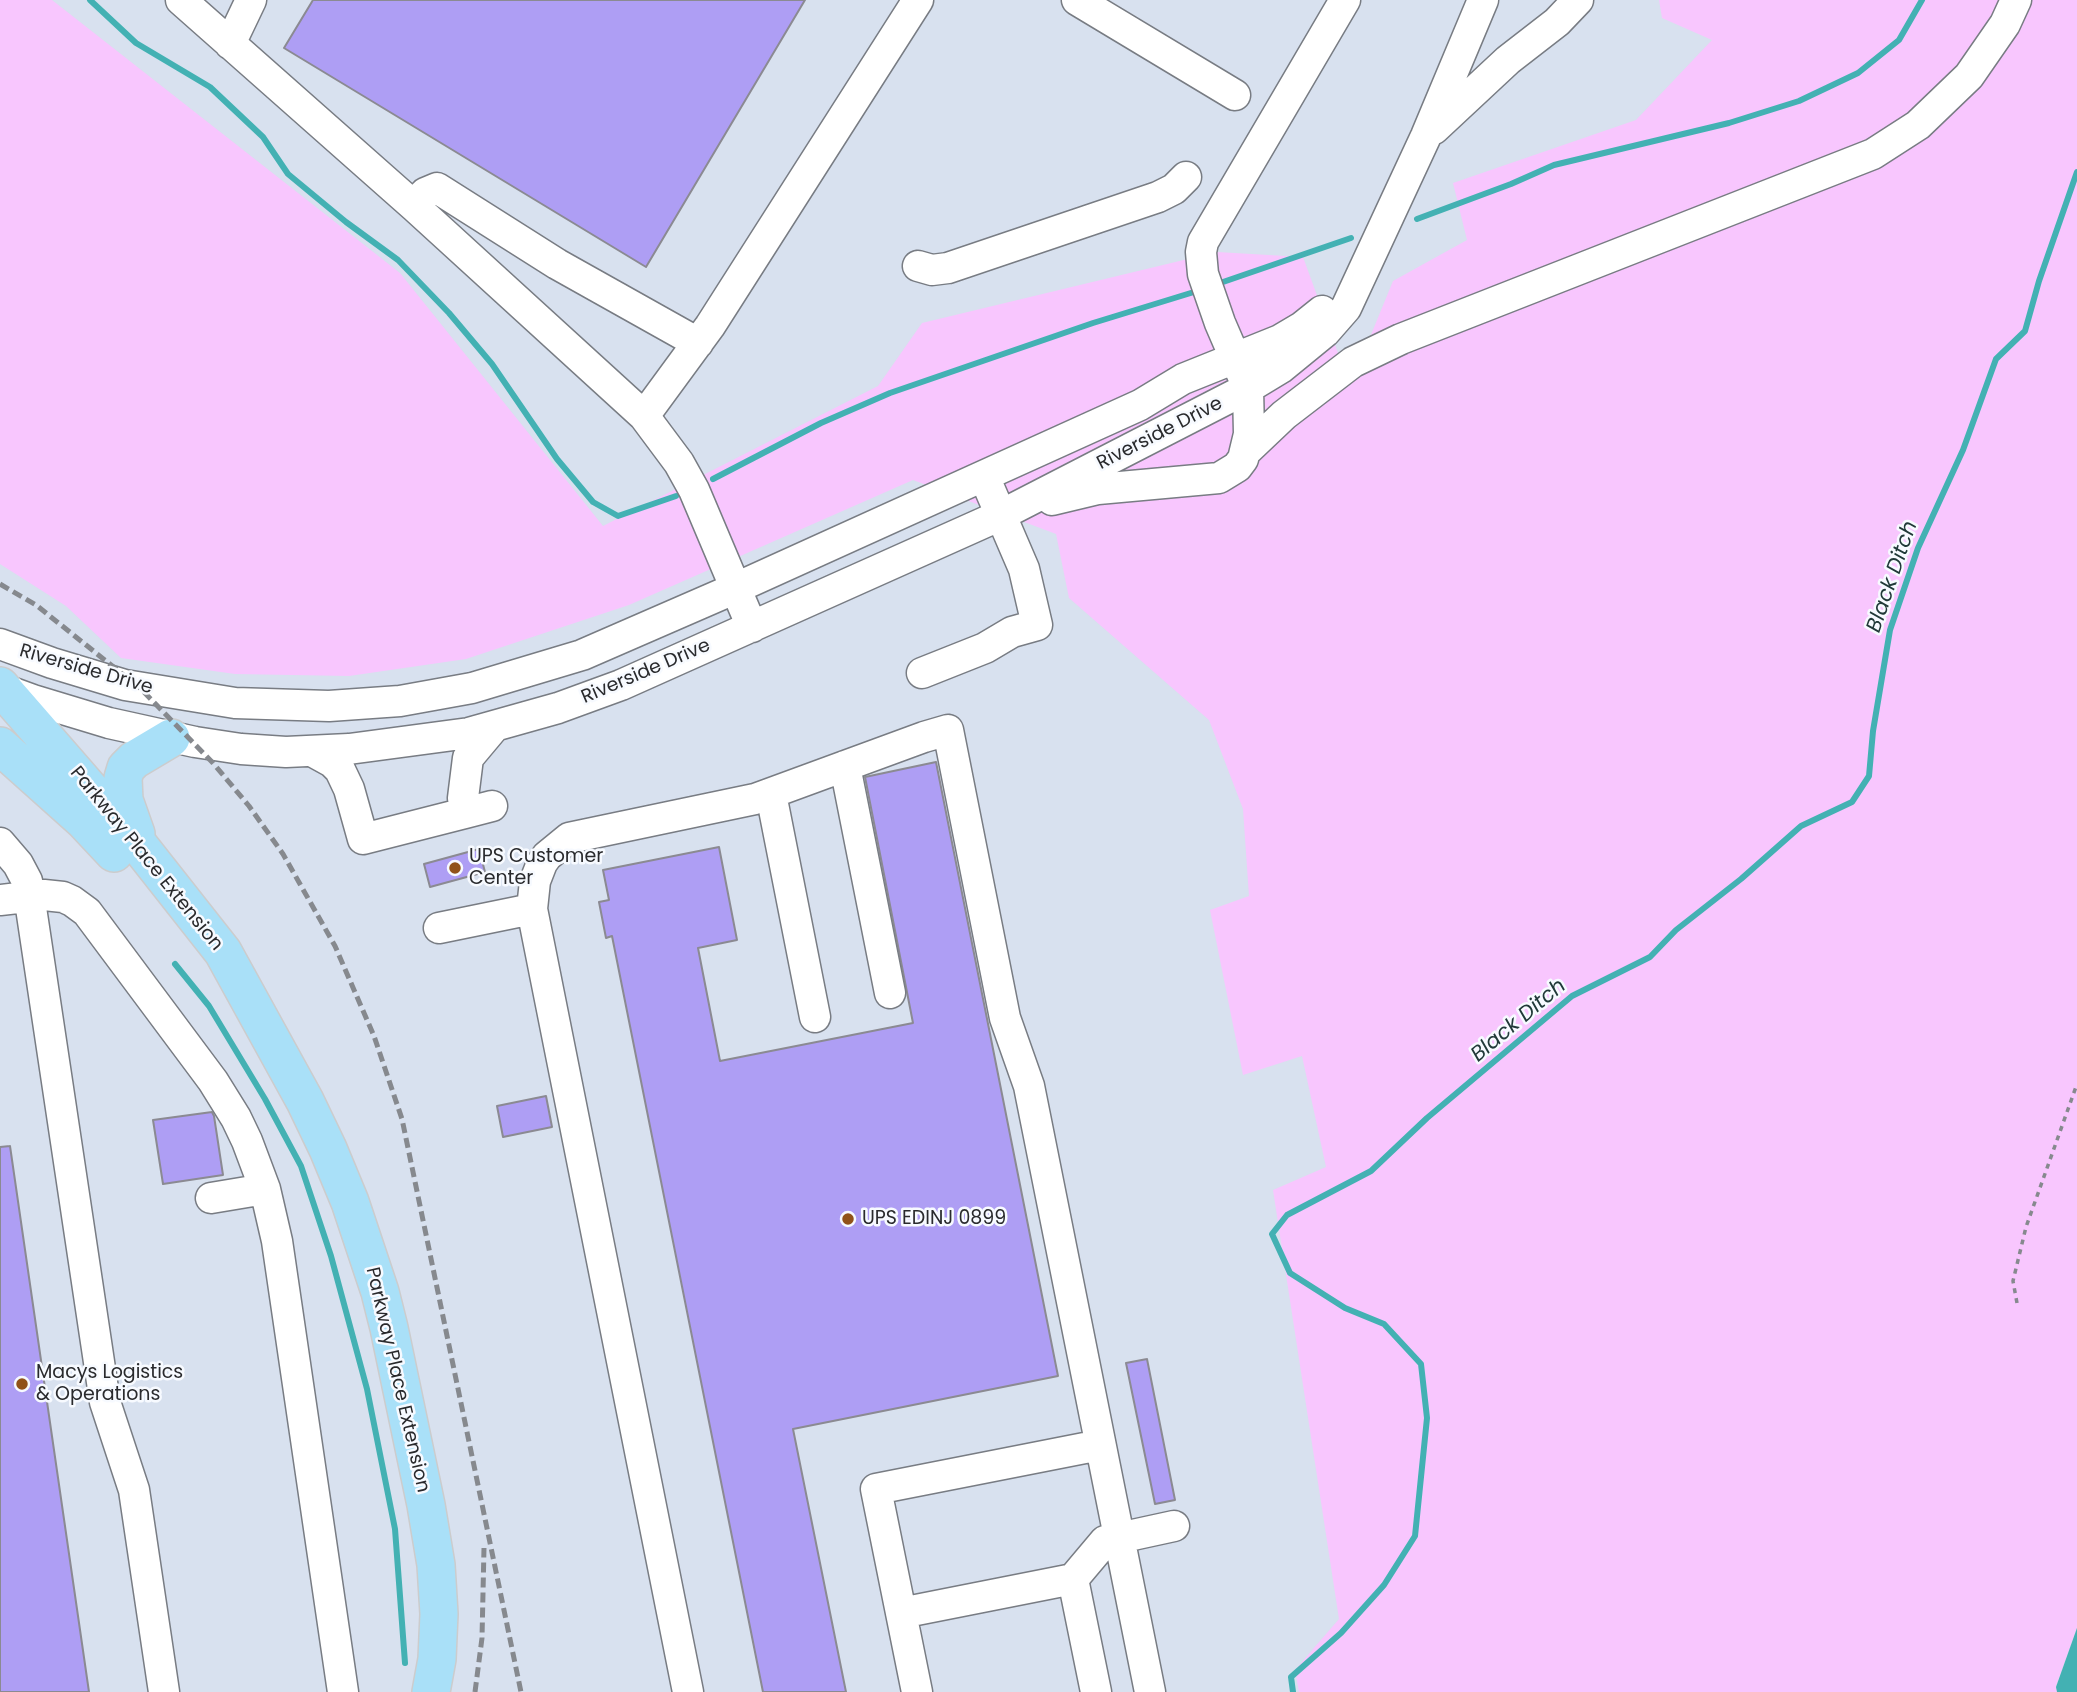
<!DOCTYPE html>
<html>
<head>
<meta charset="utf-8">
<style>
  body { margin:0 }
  canvas { display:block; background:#e8edf4 }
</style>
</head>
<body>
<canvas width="2077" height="1692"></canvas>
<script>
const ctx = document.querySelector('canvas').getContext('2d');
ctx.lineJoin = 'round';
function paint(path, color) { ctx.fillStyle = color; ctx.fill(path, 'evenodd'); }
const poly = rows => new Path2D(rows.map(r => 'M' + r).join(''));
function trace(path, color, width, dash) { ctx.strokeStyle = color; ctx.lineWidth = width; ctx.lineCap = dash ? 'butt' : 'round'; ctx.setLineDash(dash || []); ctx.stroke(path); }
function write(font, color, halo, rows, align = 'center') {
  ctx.font = font + ' Poppins,sans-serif'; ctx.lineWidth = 5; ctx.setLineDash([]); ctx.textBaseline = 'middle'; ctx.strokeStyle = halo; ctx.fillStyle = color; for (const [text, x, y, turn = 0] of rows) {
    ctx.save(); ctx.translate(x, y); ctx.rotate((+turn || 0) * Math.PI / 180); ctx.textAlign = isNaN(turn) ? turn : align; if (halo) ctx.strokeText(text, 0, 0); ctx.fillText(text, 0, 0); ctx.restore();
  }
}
paint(poly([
  [0,0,2077,0,2077,1692,0,1692]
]), '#d8e1ef');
paint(poly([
  [0,0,52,0,400,273,603,526,878,386,922,323,1217,252,1303,257,1350,386,1393,281,1467,240,1453,183,1636,120,1712,40,1662,18,1659,0,2077,0,2077,1628,2056,1686,2057,1692,1299,1692,1295,1670,1339,1619,1273,1190,1326,1167,1302,1056,1243,1075,1210,910,1249,896,1243,809,1209,720,1069,598,1056,534,913,480,629,605,466,659,349,676,235,674,121,658,66,606,0,564]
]), '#f8c6fe');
paint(poly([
  [2077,1628,2077,1692,2057,1692,2056,1687]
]), '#43b1b3');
trace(poly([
  [90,0,136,43,210,87,263,137,288,174,346,222,398,260,449,313,492,364,557,459,593,502,618,516,676,496],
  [1417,219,1511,184,1554,165,1729,123,1799,101,1858,73,1899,40,1922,0],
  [1223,282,1351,238],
  [713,479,821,423,890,393,1093,323,1194,292],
  [175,964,209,1006,265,1099,301,1166,331,1256,367,1389,395,1529,405,1663],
  [1293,1692,1291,1677,1341,1633,1384,1585,1415,1536,1427,1418,1421,1364,1384,1324,1345,1308,1290,1273,1272,1234,1287,1215,1371,1171,1427,1118,1572,996,1650,957,1676,930,1741,879,1801,826,1852,802,1869,776,1873,731,1890,630,1918,548,1963,450,1996,359,2025,331,2039,281,2077,172]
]), '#43b1b3', 6);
const building = poly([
  [313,0,805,0,646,267,284,48,313,0],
  [936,762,1058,1376,793,1429,846,1692,763,1692,612,936,606,938,599,902,609,900,603,870,719,847,737,940,698,948,720,1061,913,1023,865,777,936,762],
  [479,849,485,872,430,887,424,864,479,849],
  [546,1096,552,1127,503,1137,497,1106,546,1096],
  [212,1112,214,1116,223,1175,163,1184,153,1120,212,1112],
  [10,1146,89,1692,0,1692,0,1147,10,1146],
  [1147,1359,1175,1500,1155,1504,1126,1363,1147,1359]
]);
paint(building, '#ae9ef4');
trace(building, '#8b8a92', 2);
const minor = poly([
  [181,0,415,207,644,416,679,463,694,490,752,627],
  [1077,0,1235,95],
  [230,44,251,0],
  [1434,129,1508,60,1557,22,1578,0],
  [415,207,425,193,437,188,557,264,698,343],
  [918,266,932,270,948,268,1158,197,1174,189,1186,177],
  [644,416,710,326,918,0],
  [1245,452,1284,415,1353,362,1401,339,1873,154,1918,125,1969,76,2005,24,2016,0],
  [1052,500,1098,489,1219,478,1237,467,1243,459,1249,434,1248,388,1220,323,1203,274,1201,252,1203,242,1345,0],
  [0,644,52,663,125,685,235,703,329,706,400,701,472,688,582,655,736,588,1140,405,1183,379,1280,340,1302,327,1322,311],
  [922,673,985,648,1012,632,1037,625,1024,569,984,476],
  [0,688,33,700,109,723,195,742,241,749,286,752,349,749,469,733,558,708,621,685,1001,515,1248,388,1281,368,1325,332,1346,308,1426,136,1483,0],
  [312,751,332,762,340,770,349,789,363,839,465,813,463,798,468,758,494,727],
  [845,766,890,993],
  [771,794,815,1017],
  [465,813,492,806],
  [0,843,18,864,27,881,105,1402,134,1490,164,1692],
  [0,900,44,895,63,897,72,901,87,912,213,1081,236,1118,247,1141,265,1189,277,1241,343,1692],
  [439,928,532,909],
  [211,1198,265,1189],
  [1073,1579,1096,1692],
  [901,1613,1073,1579,1105,1541,1174,1526],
  [688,1692,532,909,535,881,542,863,547,856,569,838,755,799,924,737,948,730,1005,1018,1029,1086,1150,1692],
  [917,1692,876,1489,1100,1445]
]);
const major = poly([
  [0,686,141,848,223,952,305,1101,328,1149,350,1202,380,1292,389,1328,426,1505,436,1565,439,1614,437,1659,431,1692],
  [0,746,84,821,114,853],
  [136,834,124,800,123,778,126,768,134,760,171,738]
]);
trace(minor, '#787c83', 33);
trace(major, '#cccccd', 40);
trace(poly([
  [2017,1303,2013,1281,2026,1227,2077,1084]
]), '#86898e', 3.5, [5, 5]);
trace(minor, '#fff', 30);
trace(major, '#a9e0f8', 37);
trace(poly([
  [0,584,36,605,141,689,213,763,249,806,283,854,335,946,374,1036,402,1119,521,1692],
  [475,1692,482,1638,484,1548]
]), '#86898e', 5, [10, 5]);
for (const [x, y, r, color] of [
  [455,868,7,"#915219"],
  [848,1219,7,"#915219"],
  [22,1384,7,"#915219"]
]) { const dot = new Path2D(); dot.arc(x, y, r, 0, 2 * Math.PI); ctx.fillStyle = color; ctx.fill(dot); trace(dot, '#f7faff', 2.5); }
write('19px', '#292a2d', '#f7faff', [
  ["Riverside Drive",1160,434,-27],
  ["Riverside Drive",86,670,16],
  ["Riverside Drive",646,672,-23],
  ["Parkway Place Extension",146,859,51],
  ["Parkway Place Extension",397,1380,77]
]);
write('19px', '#292a2d', '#f7faff', [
  ["UPS Customer",469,857],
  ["Center",469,879],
  ["UPS EDINJ 0899",862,1219],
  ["Macys Logistics",36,1373],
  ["& Operations",36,1395]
], 'left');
write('italic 21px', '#213939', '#f7faff', [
  ["Black Ditch",1893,577,-71],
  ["Black Ditch",1519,1021,-40]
]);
</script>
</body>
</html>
